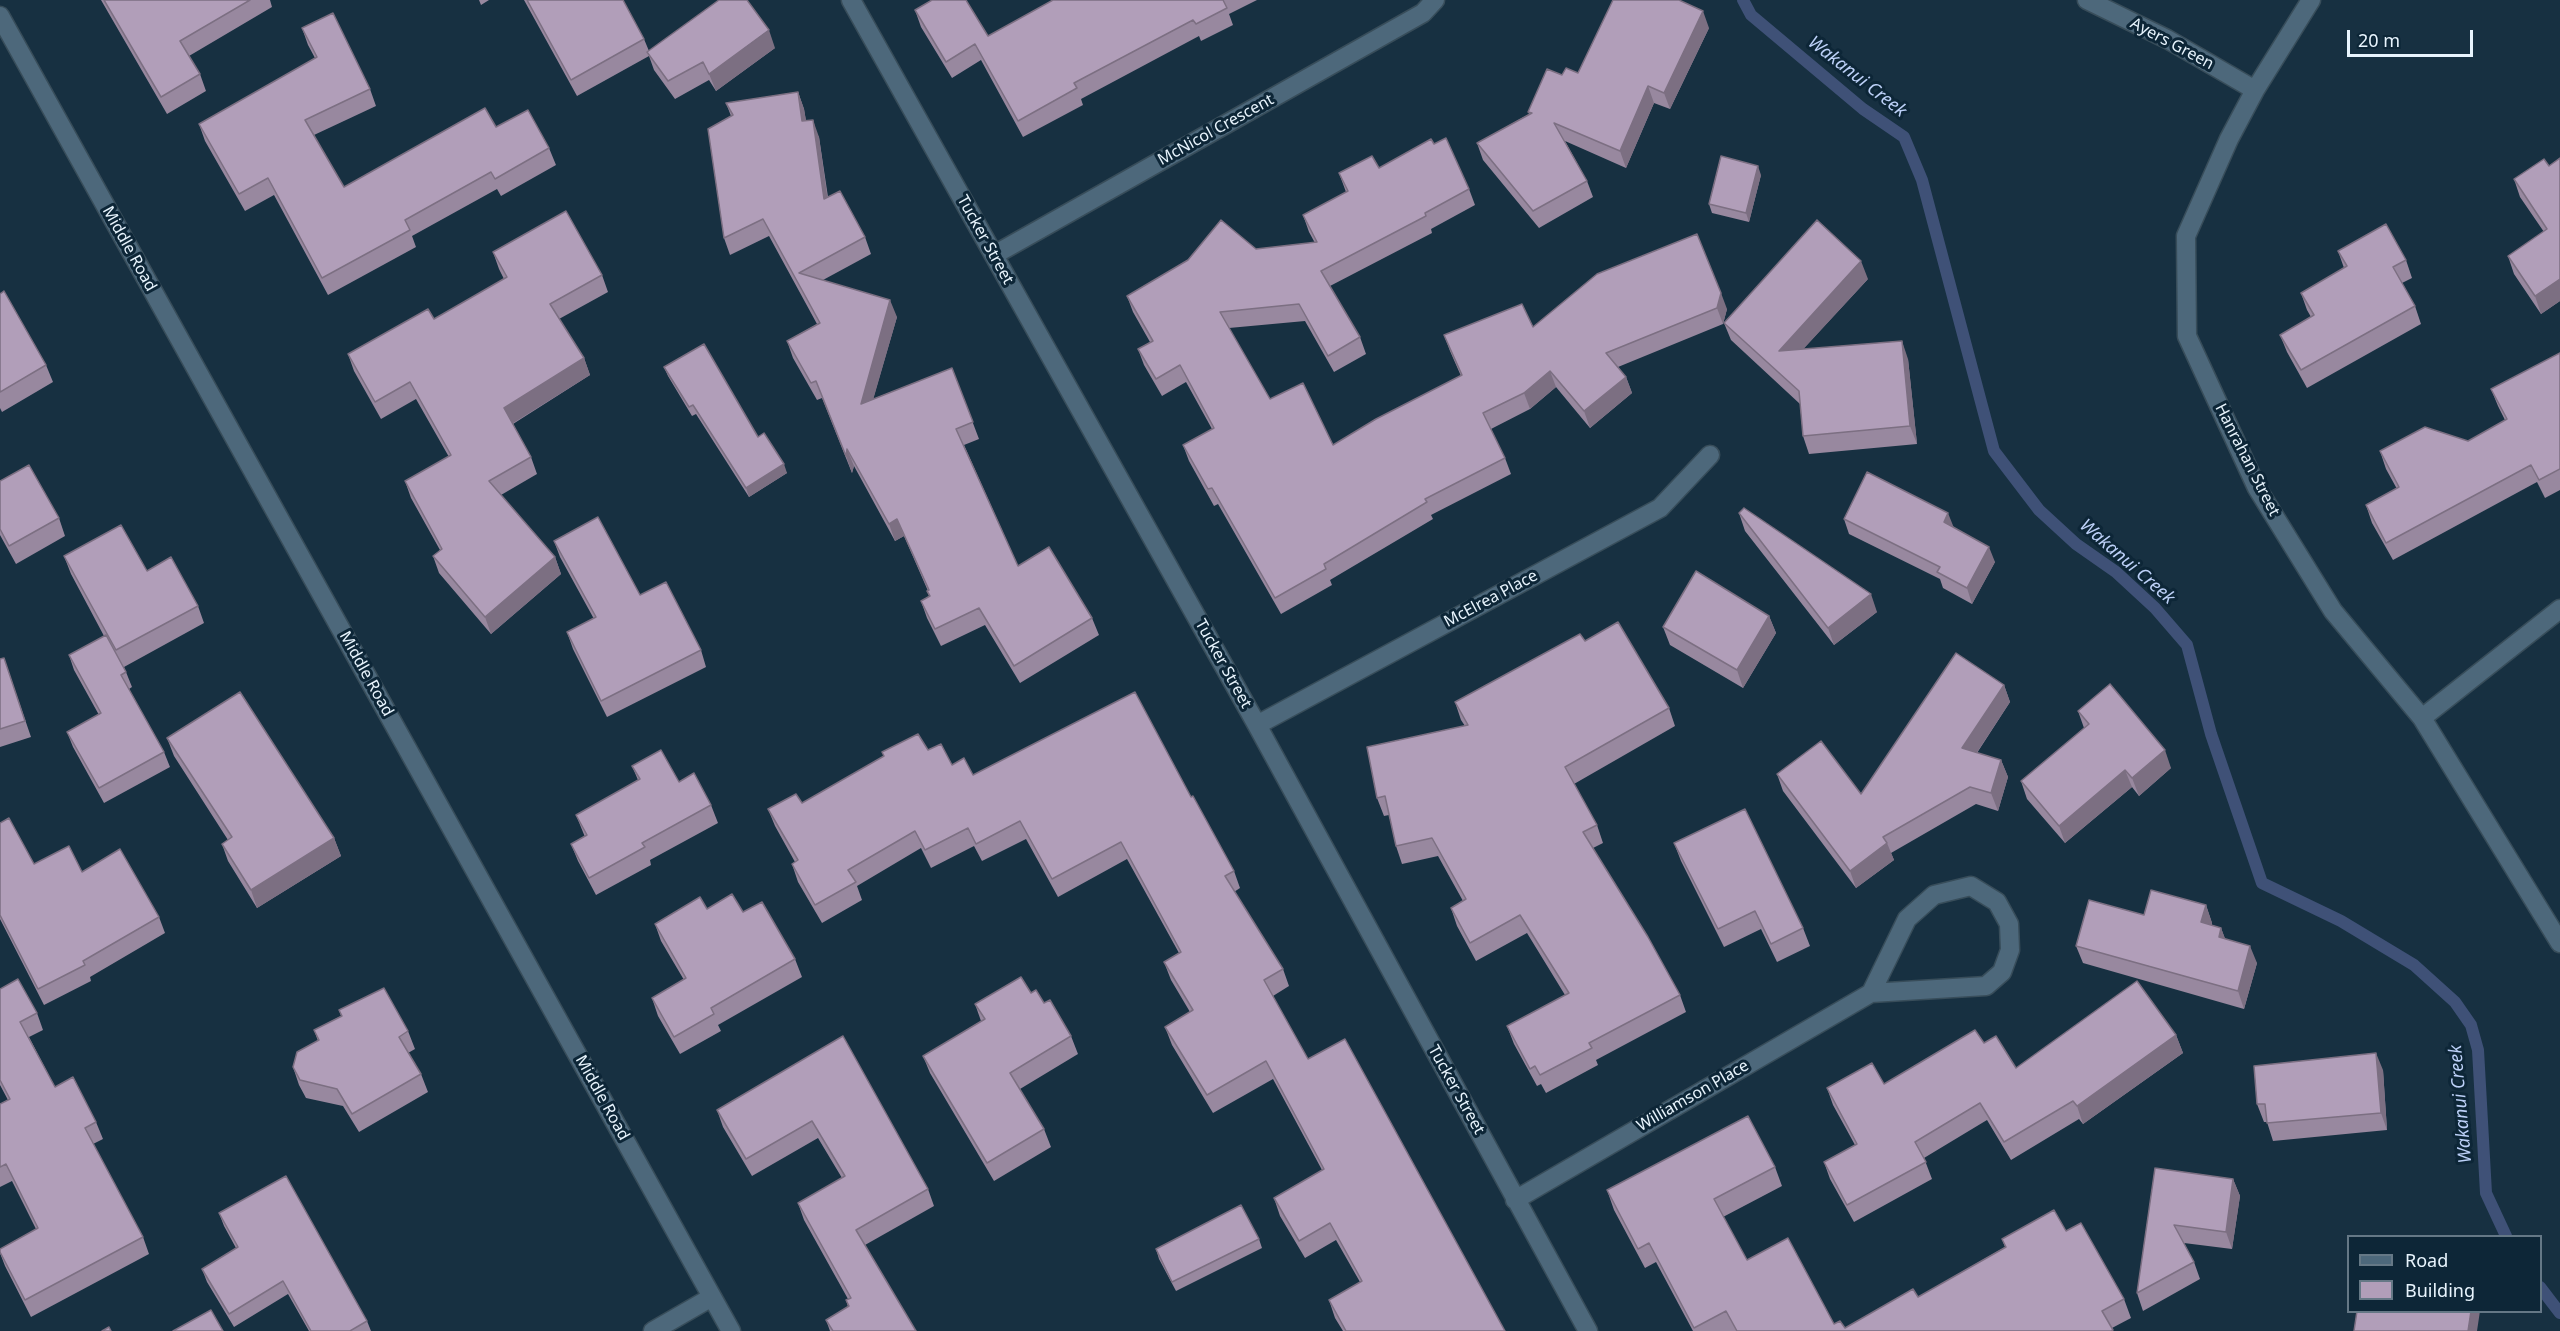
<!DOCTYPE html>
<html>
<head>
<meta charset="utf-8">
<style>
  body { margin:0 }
  #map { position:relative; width:2560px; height:1331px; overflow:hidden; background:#173041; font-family:"Noto Sans",sans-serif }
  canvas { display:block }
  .legend { position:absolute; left:2347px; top:1235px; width:195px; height:78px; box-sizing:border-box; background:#0d2637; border:2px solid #657886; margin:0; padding:8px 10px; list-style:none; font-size:18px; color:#e8f4fd }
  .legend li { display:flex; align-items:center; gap:12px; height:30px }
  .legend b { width:30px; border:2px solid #657886 }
  .scale { position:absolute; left:2347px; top:30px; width:126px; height:27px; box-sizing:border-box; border:3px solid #e8f4fd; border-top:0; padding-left:8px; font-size:18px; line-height:21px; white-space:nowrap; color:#e8f4fd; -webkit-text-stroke:4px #0d2637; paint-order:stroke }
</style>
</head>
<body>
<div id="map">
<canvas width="2560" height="1331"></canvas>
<ul class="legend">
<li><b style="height:8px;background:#4d687b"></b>Road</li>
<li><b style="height:16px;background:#b19eb9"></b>Building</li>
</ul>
<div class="scale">20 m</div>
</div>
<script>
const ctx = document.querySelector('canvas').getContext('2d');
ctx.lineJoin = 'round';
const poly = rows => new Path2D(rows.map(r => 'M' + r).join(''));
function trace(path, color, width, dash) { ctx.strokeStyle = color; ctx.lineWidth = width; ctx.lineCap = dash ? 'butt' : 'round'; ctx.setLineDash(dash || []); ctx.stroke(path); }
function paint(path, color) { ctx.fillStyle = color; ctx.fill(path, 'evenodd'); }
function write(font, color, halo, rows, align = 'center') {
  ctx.font = font + ' "Noto Sans",sans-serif'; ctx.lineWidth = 6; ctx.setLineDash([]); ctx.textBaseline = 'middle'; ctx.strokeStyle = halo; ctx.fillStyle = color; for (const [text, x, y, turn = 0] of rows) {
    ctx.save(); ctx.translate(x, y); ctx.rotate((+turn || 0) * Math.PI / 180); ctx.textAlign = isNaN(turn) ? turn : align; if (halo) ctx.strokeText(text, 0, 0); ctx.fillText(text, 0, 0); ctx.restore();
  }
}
trace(poly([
  [1743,0,1751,15,1863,109,1904,137,1922,180,1994,451,2039,510,2076,544,2116,572,2155,608,2187,645,2211,734,2262,883,2341,921,2414,965,2455,1002,2471,1025,2478,1050,2486,1193,2506,1236],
  [2540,1287,2560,1313]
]), '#3f5177', 12);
const minor = poly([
  [851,0,1257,725,1588,1331],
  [2087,0,2167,39,2255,90],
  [2311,0,2255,90,2229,139,2186,236,2187,336,2257,488,2333,611,2422,718,2560,943],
  [0,16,731,1331],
  [994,255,1423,13,1435,0],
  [2422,718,2560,609],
  [1257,725,1660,508,1710,455],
  [1515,1200,1871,993,1907,919,1934,895,1971,886,1997,902,2009,924,2010,950,2002,972,1986,986,1871,993],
  [653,1331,712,1297]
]);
trace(minor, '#384d5a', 21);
trace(minor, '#4d687b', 18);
paint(poly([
  [101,0,270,0,272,7,189,56,200,74,206,91,167,114],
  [479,0,489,0,481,5],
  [524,0,623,0,644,39,649,51,775,48,716,91,709,80,675,99,654,70,649,56,577,96],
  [1053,0,1257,0,1229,14,1233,25,1201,41,1199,36,1081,99,1083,105,1023,137,981,60,952,78,921,27,915,10,988,36],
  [302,28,370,89,376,106,314,135,344,187,496,127,549,148,556,165,501,196,497,189,412,236,416,247,328,295,274,195,245,211,205,141,199,124,315,58,308,45],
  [1709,28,1670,109,1654,103,1626,168,1565,141,1587,181,1593,197,1539,228,1483,160,1477,143,1529,114,1528,112,1562,75,1578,73],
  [798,92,804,109,806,121,819,137,828,197,865,237,871,254,823,280,897,317,873,399,952,368,979,439,964,445,1018,566,1092,618,1099,635,1020,683,985,625,941,646,927,618,921,601,929,596,927,591,928,591,904,536,895,541,854,466,852,473,822,398,817,400,793,358,787,341,817,324,769,236,730,255,724,238,731,116,726,103],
  [1434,144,1469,189,1475,205,1431,229,1432,233,1330,286,1360,337,1366,354,1334,372,1305,321,1229,328,1270,399,1333,445,1461,376,1450,351,1444,335,1533,327,1597,274,1727,309,1723,324,1618,367,1626,377,1632,393,1590,428,1556,387,1530,409,1491,429,1505,458,1511,474,1431,515,1433,519,1330,580,1332,585,1281,614,1218,504,1214,506,1189,461,1183,445,1212,429,1186,382,1162,396,1144,365,1138,349,1150,342,1133,312,1127,296,1256,249,1315,243,1309,232,1303,215,1346,192,1339,173,1379,168],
  [2560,158,2560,301,2541,314,2514,274,2508,256,2544,232,2520,197,2514,179,2549,166],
  [1761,175,1749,222,1712,213,1709,204],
  [2338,251,2406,260,2412,278,2402,283,2415,306,2421,324,2307,388,2287,352,2280,335,2311,317,2307,310,2301,293,2344,268],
  [493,252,602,275,608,292,559,319,584,358,590,375,513,424,531,457,537,474,501,495,555,557,561,574,491,634,439,573,433,556,440,550,411,498,405,481,449,457,416,399,381,419,354,371,348,354,434,319,504,279,499,269],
  [1868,279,1803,349,1908,359,1917,444,1809,454,1803,436,1800,404,1731,340,1724,323],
  [0,294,46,365,53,382,2,412,0,408],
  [2560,353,2560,490,2545,498,2537,482,2393,560,2372,523,2366,505,2397,489,2386,469,2380,451,2468,441,2505,420,2498,406,2491,389],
  [664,367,758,437,787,473,749,497,696,414,692,416,668,376],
  [0,481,59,518,65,536,16,564,0,535],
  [1739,513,1877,612,1834,645,1745,531],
  [1844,519,1954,527,1995,562,1972,604,1943,588,1940,579,1849,534],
  [554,541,640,595,701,650,706,667,607,717,573,649,567,632,594,619,560,557],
  [64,556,147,571,198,606,204,623,124,667,132,687,129,689,164,752,170,767,104,803,73,747,67,732,99,715,74,670,69,655,104,636,71,574],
  [1769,616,1776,633,1743,688,1670,645,1663,627],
  [1585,641,1669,708,1675,726,1574,784,1597,825,1603,843,1593,848,1680,995,1686,1012,1596,1060,1598,1065,1546,1093,1541,1084,1537,1086,1514,1044,1507,1026,1565,995,1527,933,1476,961,1457,926,1451,908,1463,901,1438,856,1402,864,1396,846,1389,815,1384,816,1377,798,1465,726,1461,720,1455,702],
  [4,658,31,737,0,747,0,659],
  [2004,685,2010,702,1977,753,2001,760,2008,777,1998,811,1976,804,1891,853,1894,860,1856,888,1783,791,1777,774,1861,794],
  [2078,711,2171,768,2139,796,2132,787,2065,843,2027,799,2021,781,2084,728],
  [167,738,334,838,341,856,257,908,228,861,222,844,228,840,174,756],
  [928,750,952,765,973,775,1191,797,1234,871,1240,888,1234,892,1283,969,1289,986,1273,996,1308,1059,1505,1331,1343,1331,1335,1318,1329,1300,1360,1282,1336,1240,1305,1258,1280,1216,1274,1198,1322,1170,1273,1079,1213,1113,1172,1045,1165,1027,1190,1012,1171,980,1164,962,1179,953,1127,859,1058,897,1026,839,982,861,974,846,931,868,921,848,857,886,862,900,822,923,798,882,792,864,795,862,775,826,768,809,802,803],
  [632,766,679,782,711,805,718,823,650,860,651,865,596,895,578,861,571,844,585,837,576,815,638,780],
  [0,823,34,864,82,872,159,917,165,933,90,977,91,981,44,1005,0,919],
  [1674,843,1803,928,1810,946,1777,962,1761,929,1724,947,1681,861],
  [2206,905,2212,923,2212,925,2221,928,2225,939,2257,963,2244,1009,2083,963,2076,946,2144,915],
  [707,909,743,912,795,959,802,977,718,1025,721,1031,680,1054,658,1016,652,998,684,980,661,941,655,924],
  [0,989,37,1013,43,1030,29,1037,55,1087,96,1122,103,1139,93,1144,143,1237,149,1254,31,1317,5,1266,0,1253,0,1249,36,1229,12,1181,0,1187,0,1104,8,1100,0,1085],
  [1031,993,1044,1003,1071,1036,1078,1054,1020,1089,1044,1129,1051,1147,994,1181,930,1073,923,1056,981,1021,975,1004],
  [339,1010,408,1031,415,1049,408,1053,421,1074,428,1092,359,1132,343,1106,306,1098,299,1085,293,1067,318,1041,314,1030,341,1016],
  [2176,1035,2183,1053,2083,1124,2079,1119,2011,1160,1987,1120,1924,1158,1932,1179,1854,1222,1830,1179,1824,1162,1855,1145,1833,1105,1827,1088,1884,1084,1984,1043,2016,1068],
  [843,1036,928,1189,934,1206,865,1245,916,1331,830,1331,826,1320,848,1307,846,1300,848,1299,804,1220,798,1203,842,1178,818,1138,752,1176,723,1127,717,1110],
  [2383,1070,2387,1130,2273,1141,2267,1122,2264,1122,2257,1104],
  [1775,1167,1782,1186,1723,1217,1747,1260,1834,1324,1845,1328,1918,1297,2005,1247,2002,1239,2066,1231,2124,1299,2131,1318,2112,1328,2113,1331,1693,1331,1656,1262,1645,1268,1614,1210,1607,1190],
  [2155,1168,2233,1179,2240,1196,2232,1249,2184,1243,2194,1262,2200,1279,2143,1311,2137,1293],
  [219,1213,367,1321,371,1331,309,1331,288,1294,234,1327,207,1282,202,1269,236,1248,224,1226],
  [1259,1239,1262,1248,1176,1291,1159,1259,1156,1249]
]), '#98889f');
paint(poly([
  [1703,11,1709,28,1670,109,1664,93],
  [769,30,775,48,716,91,709,74],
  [1648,86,1654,103,1626,168,1620,151],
  [798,92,804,109,809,138,802,121],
  [813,120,819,137,830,216,824,199],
  [1758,166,1761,175,1749,222,1746,213],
  [1861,261,1868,279,1785,369,1779,351],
  [2560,279,2560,301,2541,314,2535,296],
  [1721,293,1727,309,1723,324,1717,308],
  [890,300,897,317,867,421,861,404],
  [1902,341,1908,359,1917,444,1910,426],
  [584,358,590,375,510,425,504,408],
  [1550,371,1556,387,1530,409,1524,393],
  [1626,377,1632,393,1590,428,1584,411],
  [847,449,854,466,852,473,846,456],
  [784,464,787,473,749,497,746,488],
  [1948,513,1954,528,1944,522],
  [897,519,904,536,895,541,889,524],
  [1989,547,1995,562,1972,604,1967,588],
  [555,557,561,574,491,634,485,617],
  [1871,594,1877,612,1834,645,1828,628],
  [1769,616,1776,633,1743,688,1737,670],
  [2004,685,2010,702,1968,766,1962,748],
  [2165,750,2171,768,2139,796,2132,778],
  [2001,760,2008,777,1998,811,1991,793],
  [2125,770,2132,787,2065,843,2059,826],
  [334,838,341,856,257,908,251,890],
  [1887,843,1894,860,1856,888,1850,871],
  [2206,905,2212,923,2207,940,2201,922],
  [2221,928,2228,946,2219,937],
  [2250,946,2257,963,2244,1009,2238,991],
  [2176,1035,2183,1053,2083,1124,2077,1106],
  [2376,1053,2383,1070,2387,1130,2381,1113],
  [2233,1179,2240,1196,2232,1249,2226,1232],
  [2471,1311,2480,1311,2477,1331,2468,1331]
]), '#7c6f82');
const building = poly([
  [104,0,250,0,180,41,200,74,161,97,104,0],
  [527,0,623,0,644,39,571,80,527,0],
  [719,0,747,0,769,30,709,74,703,62,668,81,647,52,719,0],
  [932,0,966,0,988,36,1053,0,1223,0,1227,8,1196,24,1193,20,1074,83,1077,88,1018,121,975,44,946,62,915,10,932,0],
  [1613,0,1679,0,1703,11,1664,93,1648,86,1620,151,1554,123,1587,181,1533,211,1477,143,1532,113,1528,112,1547,69,1562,75,1566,68,1578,73,1613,0],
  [333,13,370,89,305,120,344,187,485,108,496,127,528,110,549,148,495,179,491,172,405,220,410,230,322,278,268,178,239,194,199,124,317,57,302,28,333,13],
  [798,92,802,121,813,120,824,199,840,191,865,237,799,273,890,300,861,404,952,368,973,422,956,429,1018,566,1049,547,1092,618,1014,666,979,608,935,629,921,601,930,596,927,591,929,590,897,519,889,524,847,449,846,456,816,381,811,383,787,341,820,323,763,219,724,238,708,129,733,115,726,103,798,92],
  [1446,138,1469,189,1425,213,1426,216,1321,271,1360,337,1328,356,1299,304,1220,312,1270,399,1303,383,1333,445,1376,419,1462,375,1444,335,1522,304,1533,327,1597,274,1697,234,1721,293,1717,308,1606,353,1626,377,1584,411,1550,371,1524,393,1483,413,1505,458,1425,499,1427,502,1324,564,1326,569,1275,598,1212,488,1208,489,1183,445,1214,428,1180,365,1156,379,1138,349,1153,341,1127,296,1188,260,1221,220,1256,249,1317,242,1303,215,1348,191,1339,173,1372,156,1379,168,1431,139,1434,144,1446,138],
  [1721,156,1758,166,1746,213,1709,204,1721,156],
  [2560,158,2560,279,2535,296,2508,256,2547,229,2514,179,2544,159,2549,166,2560,158],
  [566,211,602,275,550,304,584,358,504,408,531,457,489,481,555,557,485,617,433,556,442,549,405,481,451,455,410,382,375,402,348,354,428,309,434,319,507,277,493,252,566,211],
  [1817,220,1861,261,1779,351,1902,341,1910,426,1803,436,1799,391,1724,323,1817,220],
  [2386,224,2406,260,2393,267,2415,306,2301,370,2280,335,2314,315,2301,293,2347,266,2338,251,2386,224],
  [4,291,46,365,0,392,0,294,4,291],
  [704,344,758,437,764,433,784,464,746,488,693,405,689,407,664,367,704,344],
  [2560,353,2560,469,2539,480,2531,465,2386,543,2366,505,2399,487,2380,451,2425,427,2468,441,2507,419,2491,389,2560,353],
  [29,465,59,518,9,546,0,529,0,481,29,465],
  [1867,472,1948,513,1944,522,1989,547,1967,588,1937,572,1940,567,1844,519,1867,472],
  [1744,508,1871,594,1828,628,1739,513,1744,508],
  [598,517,640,595,666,582,701,650,601,701,567,632,596,617,554,541,598,517],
  [121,525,147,571,171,557,198,606,116,650,64,556,121,525],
  [1696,571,1769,616,1737,670,1663,627,1696,571],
  [1618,622,1669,708,1565,767,1597,825,1583,832,1648,937,1680,995,1589,1043,1592,1048,1540,1075,1535,1066,1530,1069,1507,1026,1569,993,1520,915,1470,943,1451,908,1466,899,1432,838,1396,846,1385,796,1377,798,1367,747,1468,725,1455,702,1580,634,1585,641,1618,622],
  [106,635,126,672,121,675,164,752,99,788,67,732,101,713,69,655,106,635],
  [1956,653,2004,685,1962,748,2001,760,1991,793,1970,787,1883,837,1887,843,1850,871,1777,774,1821,741,1861,794,1956,653],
  [4,658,25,721,0,729,0,659,4,658],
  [2110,684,2165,750,2132,778,2125,770,2059,826,2021,781,2089,724,2078,711,2110,684],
  [240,692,334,838,251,890,222,844,232,837,167,738,240,692],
  [1135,692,1191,797,1193,796,1234,871,1225,876,1283,969,1264,980,1308,1059,1345,1039,1505,1331,1346,1331,1329,1300,1362,1281,1330,1223,1299,1241,1274,1198,1324,1169,1266,1061,1207,1095,1165,1027,1193,1010,1164,962,1181,952,1121,842,1052,879,1020,821,976,844,968,828,925,850,915,831,848,870,856,882,815,905,792,864,798,860,768,809,796,794,802,803,884,756,882,752,918,734,928,750,941,744,952,765,964,758,973,775,1135,692],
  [661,750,679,782,694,773,711,805,642,843,645,847,589,878,571,844,587,835,576,815,640,779,632,766,661,750],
  [1745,809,1803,928,1771,944,1755,911,1718,929,1674,843,1745,809],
  [9,818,34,864,69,846,82,872,120,849,159,917,83,961,85,965,38,989,0,915,0,823,9,818],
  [2151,890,2206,905,2201,922,2221,928,2219,937,2250,946,2238,991,2076,946,2089,900,2144,915,2151,890],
  [732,894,743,912,762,902,795,959,711,1008,714,1014,674,1037,652,998,686,978,655,924,700,897,707,909,732,894],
  [1021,977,1031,993,1036,990,1044,1003,1050,1000,1071,1036,1010,1073,1044,1129,987,1163,923,1056,985,1019,975,1004,1021,977],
  [18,979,37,1013,20,1022,55,1087,73,1077,96,1122,85,1128,143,1237,25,1300,0,1252,0,1249,38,1228,6,1164,0,1167,0,1104,10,1099,0,1080,0,989,18,979],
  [2137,981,2176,1035,2077,1106,2073,1101,2004,1142,1980,1103,1915,1142,1926,1162,1847,1205,1824,1162,1857,1144,1827,1088,1872,1063,1884,1084,1975,1030,1984,1043,1996,1036,2016,1068,2137,981],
  [384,988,408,1031,399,1037,421,1074,352,1114,337,1089,300,1080,293,1067,297,1052,319,1040,314,1030,342,1016,339,1010,384,988],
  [843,1036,928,1189,856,1230,916,1331,833,1331,826,1320,849,1306,846,1300,851,1298,798,1203,845,1176,812,1121,746,1159,717,1110,843,1036],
  [2376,1053,2381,1113,2267,1123,2265,1104,2257,1104,2254,1066,2376,1053],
  [1748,1116,1775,1167,1714,1199,1747,1260,1788,1238,1834,1324,1840,1321,1845,1328,1913,1289,1918,1297,2006,1247,2002,1239,2054,1210,2066,1231,2081,1223,2124,1299,2102,1311,2113,1330,2111,1331,1737,1331,1726,1311,1694,1328,1649,1243,1638,1249,1607,1190,1748,1116],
  [2155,1168,2233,1179,2226,1232,2174,1225,2194,1262,2137,1293,2155,1168],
  [286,1176,367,1321,350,1331,311,1331,283,1281,229,1314,202,1269,238,1247,219,1213,286,1176],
  [1241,1205,1259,1239,1172,1282,1156,1249,1241,1205],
  [211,1310,223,1331,173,1331,211,1310],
  [2357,1311,2471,1311,2468,1331,2354,1331,2357,1311],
  [109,1327,111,1331,102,1331,109,1327]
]);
paint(building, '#b19eb9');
trace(building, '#7c6f82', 1.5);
write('16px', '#e8f4fd', '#0d2637', [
  ["Ayers Green",2172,44,28],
  ["McNicol Crescent",1216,130,-29],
  ["Tucker Street",985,240,61],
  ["Middle Road",129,249,61],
  ["Hanrahan Street",2247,460,63],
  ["McElrea Place",1491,599,-28],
  ["Tucker Street",1223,664,61],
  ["Middle Road",366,674,61],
  ["Tucker Street",1456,1090,61],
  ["Williamson Place",1693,1096,-30],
  ["Middle Road",602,1098,61]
]);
write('italic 18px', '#bcd0f7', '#0d2637', [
  ["Wakanui Creek",1857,77,38],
  ["Wakanui Creek",2127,562,41],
  ["Wakanui Creek",2461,1104,-95]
]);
</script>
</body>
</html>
